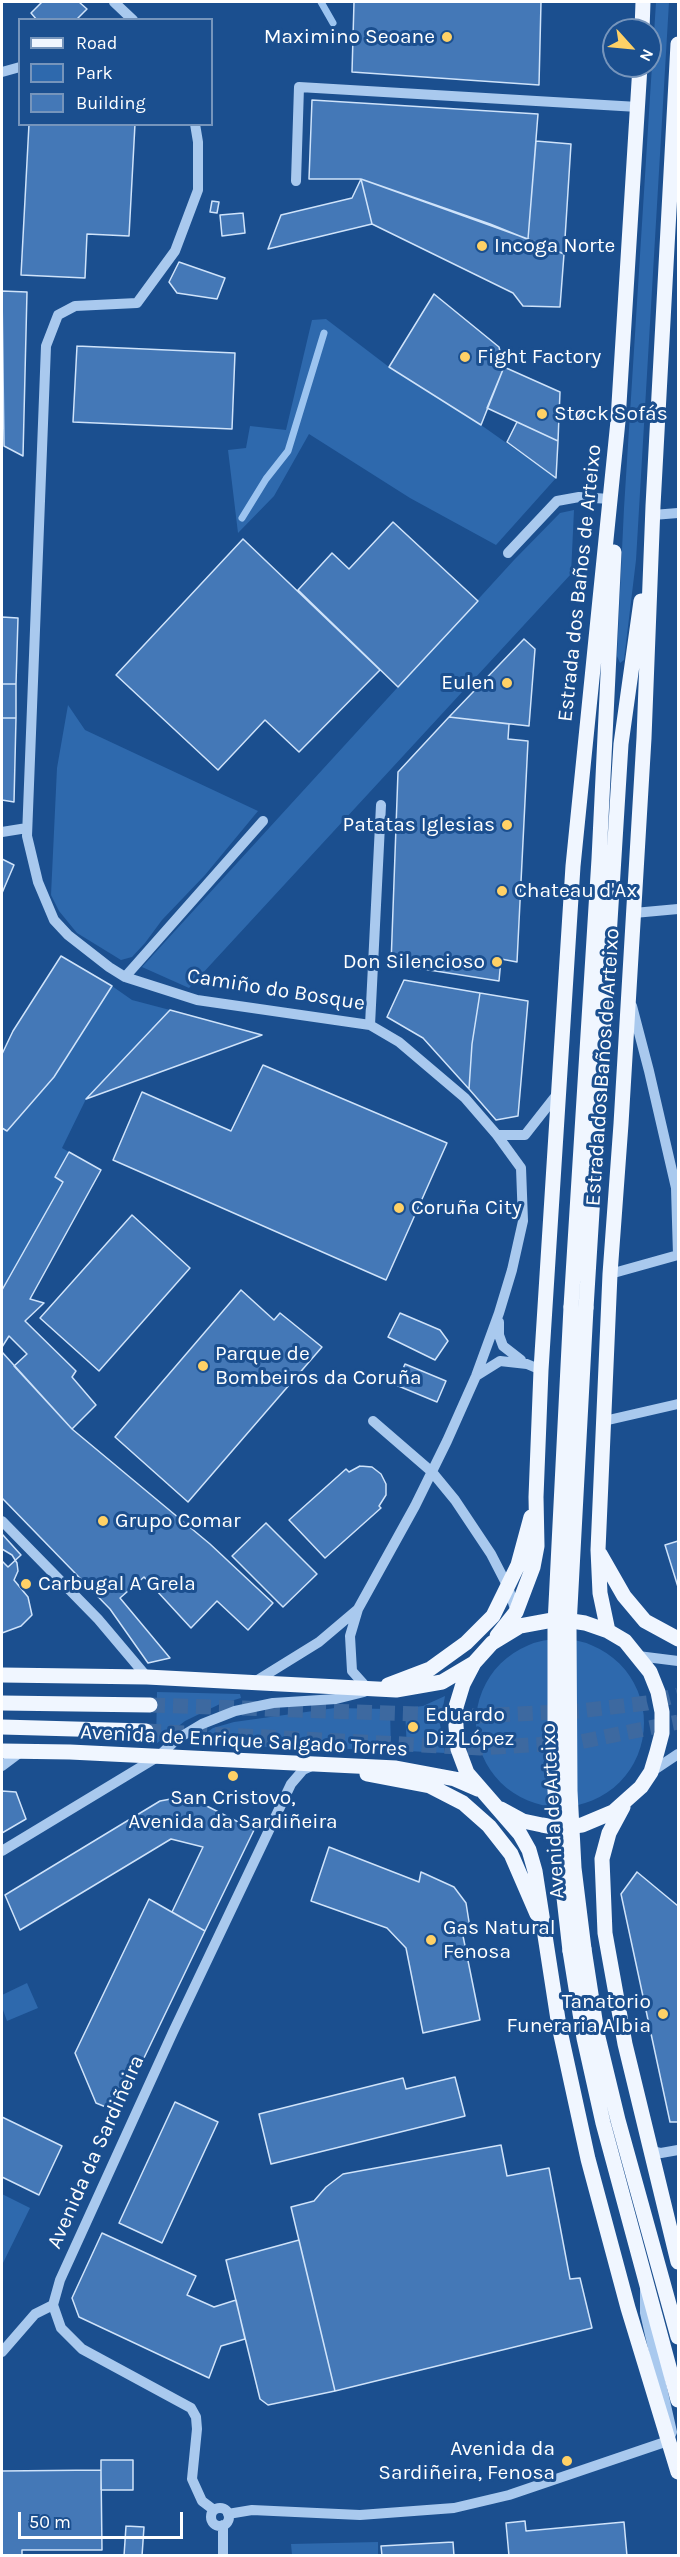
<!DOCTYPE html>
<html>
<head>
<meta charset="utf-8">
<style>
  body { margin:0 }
  #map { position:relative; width:680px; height:2557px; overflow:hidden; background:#1b4f8f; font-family:Karla,sans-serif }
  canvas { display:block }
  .frame { position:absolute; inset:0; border:3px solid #fff; pointer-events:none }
  .legend { position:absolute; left:18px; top:18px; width:195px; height:108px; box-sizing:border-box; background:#1b4f8f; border:2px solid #7695bc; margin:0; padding:8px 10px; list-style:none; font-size:18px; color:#fff }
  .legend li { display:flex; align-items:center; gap:12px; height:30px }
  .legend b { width:30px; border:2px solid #7695bc }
  .north { position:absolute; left:602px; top:18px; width:60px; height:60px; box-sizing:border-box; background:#1b4f8f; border:2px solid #7695bc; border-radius:50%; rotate:117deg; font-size:16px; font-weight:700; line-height:24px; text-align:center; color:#fff }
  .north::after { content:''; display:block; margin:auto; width:21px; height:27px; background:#ffd166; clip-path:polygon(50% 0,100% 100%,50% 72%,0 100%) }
  .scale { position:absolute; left:18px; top:2512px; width:165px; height:27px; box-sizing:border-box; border:3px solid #fff; border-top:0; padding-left:8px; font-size:18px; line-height:21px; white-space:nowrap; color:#fff; -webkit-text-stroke:4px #1b4f8f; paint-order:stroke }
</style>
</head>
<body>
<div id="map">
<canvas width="680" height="2557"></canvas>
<div class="frame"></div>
<ul class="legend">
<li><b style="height:8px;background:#f0f6ff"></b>Road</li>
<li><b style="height:16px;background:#2e69ad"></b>Park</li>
<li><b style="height:16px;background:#4478b7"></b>Building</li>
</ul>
<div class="north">N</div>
<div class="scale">50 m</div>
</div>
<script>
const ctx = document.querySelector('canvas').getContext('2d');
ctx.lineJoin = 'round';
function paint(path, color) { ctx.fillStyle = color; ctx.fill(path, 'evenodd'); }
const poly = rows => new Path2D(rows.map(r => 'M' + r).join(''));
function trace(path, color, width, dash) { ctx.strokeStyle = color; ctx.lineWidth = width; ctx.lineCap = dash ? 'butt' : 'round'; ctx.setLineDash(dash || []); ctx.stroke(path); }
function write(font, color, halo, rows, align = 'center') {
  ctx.font = font + ' Karla,sans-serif'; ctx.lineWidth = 6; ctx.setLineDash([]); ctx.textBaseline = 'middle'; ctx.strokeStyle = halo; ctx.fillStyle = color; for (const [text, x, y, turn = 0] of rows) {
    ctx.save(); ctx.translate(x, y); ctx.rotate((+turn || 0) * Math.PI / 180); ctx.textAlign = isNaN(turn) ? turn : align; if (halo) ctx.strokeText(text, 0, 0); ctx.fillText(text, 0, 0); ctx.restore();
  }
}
paint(poly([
  [656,2,669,2,636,560,624,660,620,663,617,656,624,508],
  [326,319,389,367,481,425,556,478,496,545,410,498,309,434,274,496,238,533,228,450,246,448,250,426,286,430,312,320],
  [574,510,571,574,189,988,142,967,514,560,560,513],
  [68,705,85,730,258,811,205,875,162,920,145,943,132,957,121,960,77,933,59,911,51,895,57,768],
  [112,986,132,1000,170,1010,86,1099,62,1148,69,1152,55,1177,63,1182,2,1290,2,1128,7,1130,54,1077],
  '476 1723a84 84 0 1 1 168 0a84 84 0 1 1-168 0Z',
  [157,1692,240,1694,241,1698,220,1704,185,1721,156,1744],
  [445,1696,440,1724,445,1753,407,1751,405,1708,423,1706],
  [335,1708,390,1709,391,1750,190,1745,213,1728,234,1722],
  [27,1983,38,2008,7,2021,2,2007,2,1995],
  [2,2194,30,2208,2,2265],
  [378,2542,378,2555,292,2555,291,2544]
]), '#2e69ad');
trace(poly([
  [321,2,333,23],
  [242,518,266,479,288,451,324,333]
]), '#9cc4f0', 7);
const building = poly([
  [42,2,79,2,87,9,76,20,37,20,31,13,42,2],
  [354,2,541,2,539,85,352,72,354,2],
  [312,100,538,114,528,239,361,179,309,179,312,100],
  [29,124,135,124,129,236,87,234,85,278,21,275,29,124],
  [536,141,571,144,564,254,528,239,536,141],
  [361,179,490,224,564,254,560,307,523,306,513,293,372,224,361,179],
  [361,179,372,224,268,249,281,215,352,198,361,179],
  [212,201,219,202,217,213,210,212,212,201],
  [243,213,245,233,222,236,220,215,243,213],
  [179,262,225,278,217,299,177,293,169,282,179,262],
  [2,291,27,292,23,456,4,446,2,291],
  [434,294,499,347,504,367,481,425,389,367,434,294],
  [77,346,235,353,232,429,73,422,77,346],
  [504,367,560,392,558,441,487,408,504,367],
  [517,422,558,441,556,478,507,442,517,422],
  [393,522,478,601,398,687,298,590,332,553,349,569,393,522],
  [243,539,380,670,299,752,265,720,218,770,116,675,243,539],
  [2,617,18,618,16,684,2,684,2,617],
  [524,639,535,649,529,726,449,717,524,639],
  [2,684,16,684,16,718,2,718,2,684],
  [449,717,509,724,508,739,528,741,517,962,501,959,499,981,391,964,398,772,449,717],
  [2,718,16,718,14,802,2,800,2,718],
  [2,859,14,865,2,893,2,859],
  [61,956,112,986,54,1077,7,1131,2,1128,2,1054,13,1031,61,956],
  [404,980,480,993,472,1044,469,1089,423,1038,387,1017,404,980],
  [480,993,528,1001,518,1116,496,1120,469,1089,472,1044,480,993],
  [170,1010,262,1035,86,1099,170,1010],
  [263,1065,447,1143,386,1280,113,1160,142,1092,231,1131,263,1065],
  [69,1152,101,1170,30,1299,44,1303,25,1321,76,1371,72,1377,96,1405,72,1429,14,1366,27,1354,9,1336,2,1347,2,1290,63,1182,55,1177,69,1152],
  [132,1215,190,1268,99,1371,40,1318,132,1215],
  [241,1290,274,1320,280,1313,322,1347,188,1502,115,1437,241,1290],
  [400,1313,440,1330,448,1341,435,1360,388,1337,400,1313],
  [2,1352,72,1429,210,1544,273,1603,248,1630,217,1601,191,1628,144,1577,120,1598,170,1658,148,1663,110,1609,2,1498,2,1352],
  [405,1364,446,1381,437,1402,396,1385,405,1364],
  [360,1466,372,1467,381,1474,386,1484,386,1495,379,1506,381,1508,325,1558,289,1520,346,1469,349,1472,360,1466],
  [266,1523,317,1574,283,1607,232,1556,266,1523],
  [2,1534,21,1555,8,1567,2,1561,2,1534],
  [678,1541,678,1587,665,1545,678,1541],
  [2,1549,12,1555,17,1563,18,1571,14,1580,28,1597,32,1615,21,1626,2,1633,2,1549],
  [2,1791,16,1792,26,1819,2,1833,2,1791],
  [187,1796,254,1830,205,1931,172,1912,203,1847,171,1839,20,1930,5,1895,160,1801,187,1796],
  [329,1847,419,1882,421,1872,454,1887,466,1903,470,1928,462,1931,480,2020,423,2033,406,1948,387,1928,311,1901,329,1847],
  [637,1872,678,1906,678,2122,670,2122,621,1894,637,1872],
  [149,1899,205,1931,118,2112,96,2103,75,2053,149,1899],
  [455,2077,465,2116,271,2164,259,2114,403,2078,406,2089,455,2077],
  [175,2102,218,2122,162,2243,119,2223,175,2102],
  [2,2117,62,2146,39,2195,2,2177,2,2117],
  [501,2145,507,2176,549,2168,570,2279,580,2278,592,2328,335,2391,291,2207,314,2201,326,2187,343,2174,501,2145],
  [102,2233,196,2276,187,2295,214,2307,236,2300,245,2339,221,2346,209,2378,79,2317,72,2298,102,2233],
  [299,2240,335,2391,268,2405,260,2399,226,2260,299,2240],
  [101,2460,133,2460,133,2490,101,2490,101,2460],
  [101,2470,102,2550,22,2550,22,2556,2,2556,2,2471,101,2470],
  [525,2521,526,2531,624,2522,627,2556,509,2556,506,2523,525,2521],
  [126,2526,144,2527,142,2556,124,2556,126,2526],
  [453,2542,454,2556,382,2556,381,2546,453,2542]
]);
paint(building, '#4478b7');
trace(building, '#cfe3fa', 1.5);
trace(poly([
  [150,1705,475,1716,579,1711,647,1703,678,1695],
  [146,1731,480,1748,580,1742,678,1722]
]), '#3d69a0', 15, [15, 8]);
trace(poly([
  [114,2,133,20],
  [2,72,20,67],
  [195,124,198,142,198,190,175,251,137,303,75,306,58,315,46,346,27,836,38,882,54,920,68,935,109,967,125,977,197,1000,370,1025,399,1042,465,1098,497,1135,521,1168,523,1221,512,1270,499,1313,476,1376,447,1441,415,1506,358,1609,350,1636,352,1671,369,1690],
  [296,181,299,87,638,107],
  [653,515,678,513],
  [508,553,557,501,579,497,610,499],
  [2,832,27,828],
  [634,913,678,909],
  [125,977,263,821],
  [632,1006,649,1071,676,1188,678,1255],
  [370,1025,381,805],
  [497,1135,525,1135,558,1093],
  [610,1274,678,1255],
  [499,1322,499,1335,503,1346,521,1360],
  [476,1376,500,1361,527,1364,541,1370],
  [373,1421,432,1472,455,1500,491,1554,508,1587,516,1612],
  [604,1421,678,1404],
  [2,1521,98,1619,147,1677],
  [638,1656,678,1661],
  [256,1681,319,1642,358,1609],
  [2,1766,22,1751],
  [651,1772,678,1754],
  [2,1851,159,1756,177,1739,202,1724,235,1711,273,1703,336,1699,364,1692],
  [649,2150,661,2153,678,2150],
  [2,2352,35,2314,53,2305],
  '211 2517a9 9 0 1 1 18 0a9 9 0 1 1-18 0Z',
  [214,2510,202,2501,192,2479,197,2429,196,2417,191,2408,82,2349,61,2328,53,2305,60,2280,173,2032,291,1784,303,1770,314,1765],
  [228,2514,252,2510,360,2515,454,2508,509,2495,668,2441,672,2432,670,2423,645,2313,645,2288],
  [223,2525,223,2556]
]), '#a9c9ee', 10);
trace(poly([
  [642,30,643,2],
  [618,420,640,66],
  [571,1307,599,859,614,552],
  [586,1308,621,744,641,601],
  [600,1554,624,1596,645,1621,678,1639],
  [608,1631,600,1593,598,1550,610,1274,621,1124,644,738,653,506,678,44],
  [497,1636,516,1612,533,1567,537,1546,536,1497,541,1370,573,866,619,411],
  [2,1675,147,1677,396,1690,442,1682,474,1663],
  [388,1685,430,1669,466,1643,493,1616,518,1565,531,1517],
  [2,1703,150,1705],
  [2,1727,146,1731],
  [2,1751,70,1752,396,1768,455,1779,478,1789],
  [367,1774,430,1786,463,1803,489,1826,511,1854,537,1914],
  [623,1807,609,1833,602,1859,605,1933,625,2044,678,2262],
  [501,1809,523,1821,542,1825,559,1828,582,1825,613,1812,641,1787,651,1772,657,1752,662,1733,662,1712,658,1692,650,1672,625,1641,608,1631,585,1623,558,1619,520,1626,492,1643,474,1663,463,1684,456,1707,456,1726,458,1749,467,1773,520,1834,529,1850,535,1871,559,2026,588,2159,628,2308,678,2472],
  [584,1949,597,2033,618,2120,678,2337],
  [570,1951,584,2038,603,2123,678,2400]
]), '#f0f6ff', 15);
trace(poly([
  [584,1949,574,1868,570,1791,569,1626,586,1308],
  [570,1951,561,1871,555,1791,555,1624,571,1307]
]), '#f0f6ff', 15);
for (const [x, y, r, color] of [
  [447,37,6,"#ffd166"],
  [482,246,6,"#ffd166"],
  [465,357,6,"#ffd166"],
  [542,414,6,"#ffd166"],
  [507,683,6,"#ffd166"],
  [507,825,6,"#ffd166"],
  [502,891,6,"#ffd166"],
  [497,962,6,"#ffd166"],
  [399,1208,6,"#ffd166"],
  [203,1366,6,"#ffd166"],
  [103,1521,6,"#ffd166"],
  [26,1584,6,"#ffd166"],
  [413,1727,6,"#ffd166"],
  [233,1776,6,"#ffd166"],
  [431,1940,6,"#ffd166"],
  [663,2014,6,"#ffd166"],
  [567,2461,6,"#ffd166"]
]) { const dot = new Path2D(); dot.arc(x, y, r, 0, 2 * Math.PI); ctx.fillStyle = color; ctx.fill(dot); trace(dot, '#1b4f8f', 2); }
write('21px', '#fff', '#1b4f8f', [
  ["Maximino Seoane",435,37,"right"],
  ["Incoga Norte",494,246],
  ["Fight Factory",477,357],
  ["Støck Sofás",554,414],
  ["Eulen",495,683,"right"],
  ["Patatas Iglesias",495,825,"right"],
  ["Chateau d'Ax",514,891],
  ["Don Silencioso",485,962,"right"],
  ["Coruña City",411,1208],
  ["Parque de",215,1354],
  ["Bombeiros da Coruña",215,1378],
  ["Grupo Comar",115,1521],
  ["Carbugal A Grela",38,1584],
  ["Eduardo",425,1715],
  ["Diz López",425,1739],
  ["San Cristovo,",233,1798,"center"],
  ["Avenida da Sardiñeira",233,1822,"center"],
  ["Gas Natural",443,1928],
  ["Fenosa",443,1952],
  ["Tanatorio",651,2002,"right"],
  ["Funeraria Albia",651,2026,"right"],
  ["Avenida da",555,2449,"right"],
  ["Sardiñeira, Fenosa",555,2473,"right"]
], 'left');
write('21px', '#fff', '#1b4f8f', [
  ["Estrada dos Baños de Arteixo",580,583,-84],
  ["Camiño do Bosque",276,990,9],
  ["Estrada dos Baños de Arteixo",603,1067,-86],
  ["Avenida de Enrique Salgado Torres",244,1741,3],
  ["Avenida de Arteixo",553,1811,-93],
  ["Avenida da Sardiñeira",96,2152,-66]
]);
</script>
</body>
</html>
